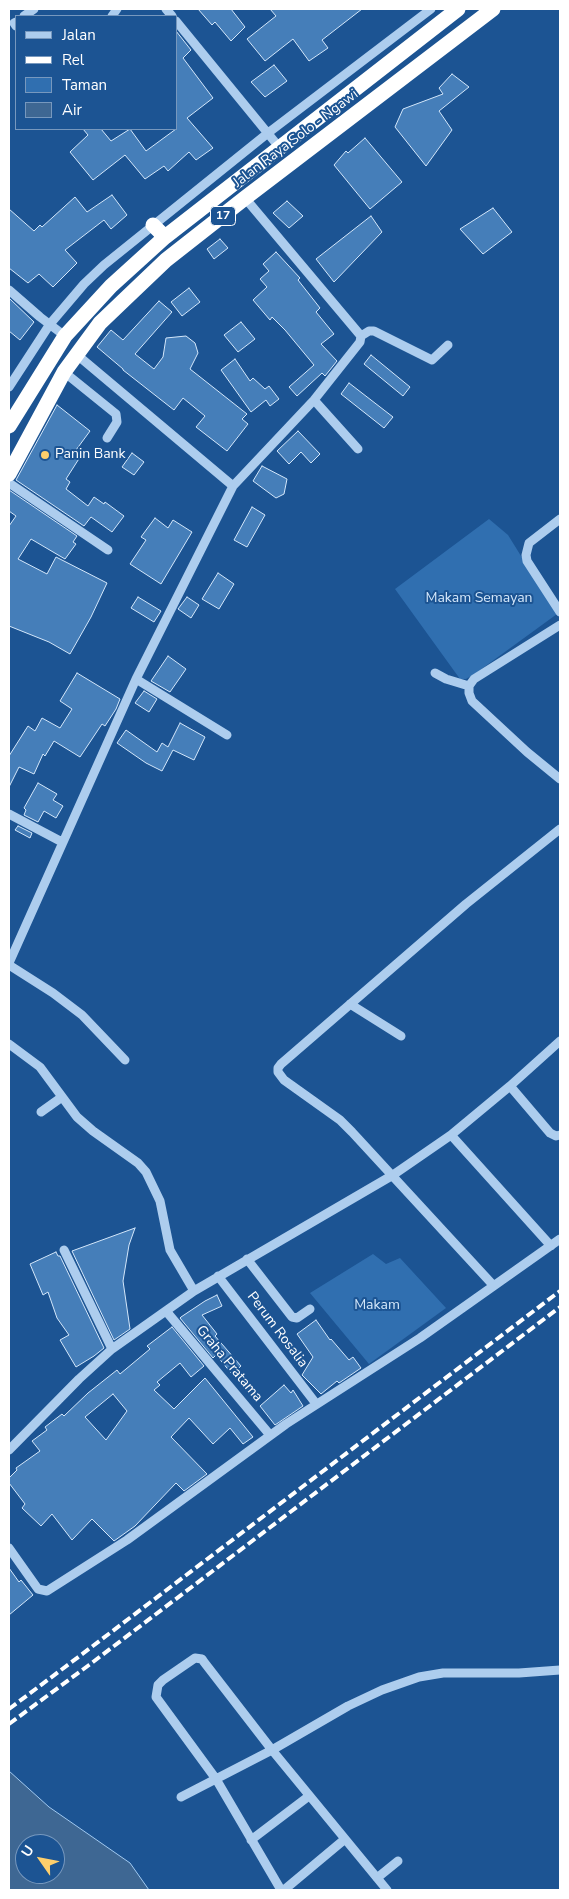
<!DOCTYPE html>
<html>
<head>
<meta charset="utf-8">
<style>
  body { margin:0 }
  #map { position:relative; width:569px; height:1899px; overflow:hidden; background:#1c5493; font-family:"Nunito Sans",sans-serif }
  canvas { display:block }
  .frame { position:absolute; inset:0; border:10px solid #fff; pointer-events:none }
  .legend { position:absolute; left:15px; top:15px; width:162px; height:115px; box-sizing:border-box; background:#1c5493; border:1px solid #7798be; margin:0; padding:6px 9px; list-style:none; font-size:15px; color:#fff }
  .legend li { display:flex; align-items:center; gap:10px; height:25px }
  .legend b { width:25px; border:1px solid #7798be }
  .north { position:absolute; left:15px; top:1834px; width:50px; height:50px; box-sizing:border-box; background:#1c5493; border:1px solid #7798be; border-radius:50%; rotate:303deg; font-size:14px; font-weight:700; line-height:20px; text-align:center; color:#fff }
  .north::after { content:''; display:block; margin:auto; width:18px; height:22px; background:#fecf6c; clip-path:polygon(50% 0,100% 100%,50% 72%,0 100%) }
</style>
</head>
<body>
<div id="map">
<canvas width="569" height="1899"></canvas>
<div class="frame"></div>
<ul class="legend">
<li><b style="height:6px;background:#adcdee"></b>Jalan</li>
<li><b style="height:6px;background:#fff"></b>Rel</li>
<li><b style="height:14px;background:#306fb0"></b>Taman</li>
<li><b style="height:14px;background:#3e6793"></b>Air</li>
</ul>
<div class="north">U</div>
</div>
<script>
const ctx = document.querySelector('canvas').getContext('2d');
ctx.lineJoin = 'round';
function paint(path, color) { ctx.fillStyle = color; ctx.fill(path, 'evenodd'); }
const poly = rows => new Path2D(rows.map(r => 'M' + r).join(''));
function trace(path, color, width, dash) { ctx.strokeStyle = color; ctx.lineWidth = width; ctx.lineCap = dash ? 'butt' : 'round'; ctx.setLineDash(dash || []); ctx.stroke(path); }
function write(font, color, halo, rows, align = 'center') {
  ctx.font = font + ' "Nunito Sans",sans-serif'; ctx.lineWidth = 4; ctx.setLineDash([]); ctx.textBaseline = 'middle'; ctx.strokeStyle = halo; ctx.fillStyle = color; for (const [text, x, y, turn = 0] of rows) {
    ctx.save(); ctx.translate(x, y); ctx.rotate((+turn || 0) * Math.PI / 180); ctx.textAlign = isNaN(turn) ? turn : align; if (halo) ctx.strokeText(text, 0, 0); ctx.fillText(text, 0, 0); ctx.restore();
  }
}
paint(poly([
  [489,519,508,535,557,614,476,673,466,679,460,679,395,589],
  [373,1254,386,1264,400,1258,446,1308,369,1364,310,1293]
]), '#306fb0');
const water = poly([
  [9,1771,49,1807,130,1863,149,1890,9,1890,9,1771],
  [25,1844,55,1844,55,1874,25,1874,25,1844]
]);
paint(water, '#3e6793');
trace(water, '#a1c9f0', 1);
const building = poly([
  [198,9,231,9,245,27,231,41,215,22,212,25,198,9],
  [270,9,362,9,322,40,328,48,309,61,293,39,265,61,247,39,276,16,270,9],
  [176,31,191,50,183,58,213,98,187,118,213,148,196,160,189,152,168,171,164,166,145,179,125,155,93,180,70,152,88,135,83,129,101,129,111,141,130,129,146,151,176,129,176,31],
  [274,65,287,81,265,97,251,82,274,65],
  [452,74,469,87,439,111,452,130,426,166,395,127,403,109,443,94,439,88,452,74],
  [365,138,402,182,370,209,334,165,346,151,348,153,365,138],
  [112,195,127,215,111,229,104,220,65,250,77,263,53,287,39,274,28,283,9,268,9,209,34,231,40,225,42,227,75,197,87,212,112,195],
  [287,201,303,216,289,228,273,213,287,201],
  [493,208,512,232,483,254,460,229,493,208],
  [371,216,382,232,334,282,316,259,371,216],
  [220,239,228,248,214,259,207,249,220,239],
  [276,252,300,278,298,280,320,308,316,312,334,334,321,344,337,361,325,376,322,373,297,396,289,387,314,365,285,330,272,317,270,320,253,300,267,287,260,279,269,271,263,264,276,252],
  [189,288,200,302,182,316,171,302,189,288],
  [9,298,34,322,20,340,9,331,9,298],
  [159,301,172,312,135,354,154,369,163,357,166,338,186,336,195,343,198,353,190,369,247,414,242,419,248,424,227,451,196,427,205,416,183,398,174,410,123,370,123,369,97,347,111,330,123,340,159,301],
  [241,322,255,339,238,352,224,335,241,322],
  [371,355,410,387,403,396,364,364,371,355],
  [235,359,250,381,253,378,265,389,269,386,279,399,270,406,266,400,251,412,221,370,235,359],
  [349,383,393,417,384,428,341,394,349,383],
  [57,405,90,431,76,450,82,454,66,479,70,482,66,489,88,506,94,497,104,504,105,502,124,516,112,532,91,517,84,526,16,480,57,405],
  [298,431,320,454,311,463,301,452,289,464,277,451,298,431],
  [132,453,144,462,134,475,122,467,132,453],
  [262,466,287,479,284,494,276,498,253,481,262,466],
  [9,490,77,536,73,542,76,544,65,559,31,539,18,559,47,574,56,557,107,583,91,617,70,654,49,642,9,626,9,526,16,516,9,511,9,490],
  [252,507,265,515,247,547,234,540,252,507],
  [155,518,168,528,173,520,192,532,161,584,130,564,146,540,141,537,155,518],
  [218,573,234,584,219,609,202,599,218,573],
  [138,597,161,611,154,622,131,608,138,597],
  [187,597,199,605,191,618,178,609,187,597],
  [168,656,186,669,170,692,151,681,168,656],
  [77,673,120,699,116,709,105,726,102,724,80,757,54,741,45,756,43,754,34,774,19,767,9,787,9,756,28,726,35,731,42,718,60,728,72,709,60,701,77,673],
  [144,691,157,699,149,712,135,703,144,691],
  [180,723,205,737,194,760,173,750,162,771,146,763,117,743,126,730,157,752,162,743,168,747,180,723],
  [38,783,57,794,53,800,63,806,56,818,44,811,38,822,24,815,26,810,24,808,38,783],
  [18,826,32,833,30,838,15,830,18,826],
  [135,1228,129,1245,123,1281,130,1329,114,1340,72,1251,135,1228],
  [56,1252,58,1256,60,1256,104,1348,94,1356,76,1367,60,1340,69,1335,57,1318,48,1292,43,1295,30,1264,56,1252],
  [217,1295,222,1306,202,1315,217,1334,215,1336,241,1366,232,1374,216,1355,213,1358,180,1318,181,1317,205,1301,217,1295],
  [316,1320,330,1340,331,1339,349,1360,353,1357,361,1368,339,1383,337,1381,321,1394,302,1375,313,1357,297,1334,316,1320],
  [172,1327,204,1366,191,1377,180,1363,157,1382,160,1385,154,1390,174,1409,205,1378,253,1437,243,1444,230,1428,213,1444,189,1418,171,1437,207,1474,184,1491,176,1483,135,1526,114,1541,92,1519,72,1540,52,1514,41,1526,22,1508,25,1504,9,1483,9,1478,17,1470,16,1468,40,1451,32,1441,47,1430,45,1427,62,1414,64,1416,88,1393,117,1370,120,1374,150,1349,147,1346,172,1327],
  [113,1394,127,1411,106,1440,85,1417,113,1394],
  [284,1385,291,1393,293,1390,303,1406,275,1425,260,1406,284,1385],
  [9,1568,19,1582,21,1580,33,1595,9,1615,9,1568]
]);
paint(building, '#457eb9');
trace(building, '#d4e7fa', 1);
trace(poly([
  [166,9,172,16],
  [24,16,34,9],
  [112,16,117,9],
  [176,21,279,147],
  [16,22,14,23,16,26],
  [245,198,361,336],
  [9,290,40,317,65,336],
  [76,354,233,486],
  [64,372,116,414,117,422,107,438],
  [9,387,50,324,84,284,104,265,268,133,431,9],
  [314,400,358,449],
  [9,483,108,550],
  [560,519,529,543,526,555,527,561,560,612],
  [560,625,474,679,469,686,469,693,472,701,527,752,560,779],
  [435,673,446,679,469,686],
  [136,679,227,735],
  [9,814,62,842],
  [9,963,136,679,233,486,314,400,360,342,361,336,369,331,374,331,432,360,448,345],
  [9,965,53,993,82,1015,125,1060],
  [350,1004,401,1036],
  [9,1044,40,1067,77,1117,93,1131,138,1163,146,1172,160,1201,170,1250,194,1291],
  [510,1086,550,1133,556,1136,560,1135],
  [41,1112,62,1097],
  [451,1135,551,1246],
  [64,1250,112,1349],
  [247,1259,292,1317,297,1318,310,1309],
  [218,1276,314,1401],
  [493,1285,352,1132,340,1120,284,1080,278,1072,278,1068,281,1064,466,904,560,829],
  [166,1311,270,1435],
  [9,1450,79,1379,112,1349,194,1291,393,1175,451,1135,510,1086,560,1041],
  [9,1548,38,1589,47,1591,127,1540,286,1424,420,1338,560,1239],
  [181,1797,272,1750,348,1706,382,1690,419,1677,443,1673,519,1673,560,1670],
  [251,1840,309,1796],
  [377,1878,398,1861],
  [281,1890,216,1779,156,1697,158,1685,163,1680,195,1658,202,1659,204,1662,272,1750,387,1890],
  [284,1890,345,1839]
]), '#adcdee', 9);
trace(poly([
  [153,225,165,237],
  [9,426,65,336,111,286,165,237,458,9],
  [9,474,64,372,100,323,123,301,166,260,245,198,493,9]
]), '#fff', 15);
trace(poly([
  [9,1709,81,1655,560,1291],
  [9,1724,89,1665,560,1307]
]), '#fff', 4, [9, 4]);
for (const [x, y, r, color] of [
  [45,455,5,"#fecf6c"]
]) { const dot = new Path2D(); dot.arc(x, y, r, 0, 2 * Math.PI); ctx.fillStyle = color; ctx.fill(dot); trace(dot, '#1c5493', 2); }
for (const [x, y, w] of [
  [223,216,25]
]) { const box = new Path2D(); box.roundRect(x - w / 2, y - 9.5, w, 19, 4); ctx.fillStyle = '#1c5493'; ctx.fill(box); trace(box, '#fff', 1); }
write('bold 12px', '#fff', null, [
  ["17",223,216]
]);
write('14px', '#fff', '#1c5493', [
  ["Jalan Raya Solo - Ngawi",296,139,-37],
  ["Perum Rosalia",277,1330,53],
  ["Graha Pratama",229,1364,50]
]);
write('14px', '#fff', '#1c5493', [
  ["Panin Bank",55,455]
], 'left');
write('14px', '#d4e7fa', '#1c5493', [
  ["Makam Semayan",479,599],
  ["Makam",377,1306]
]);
</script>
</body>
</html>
